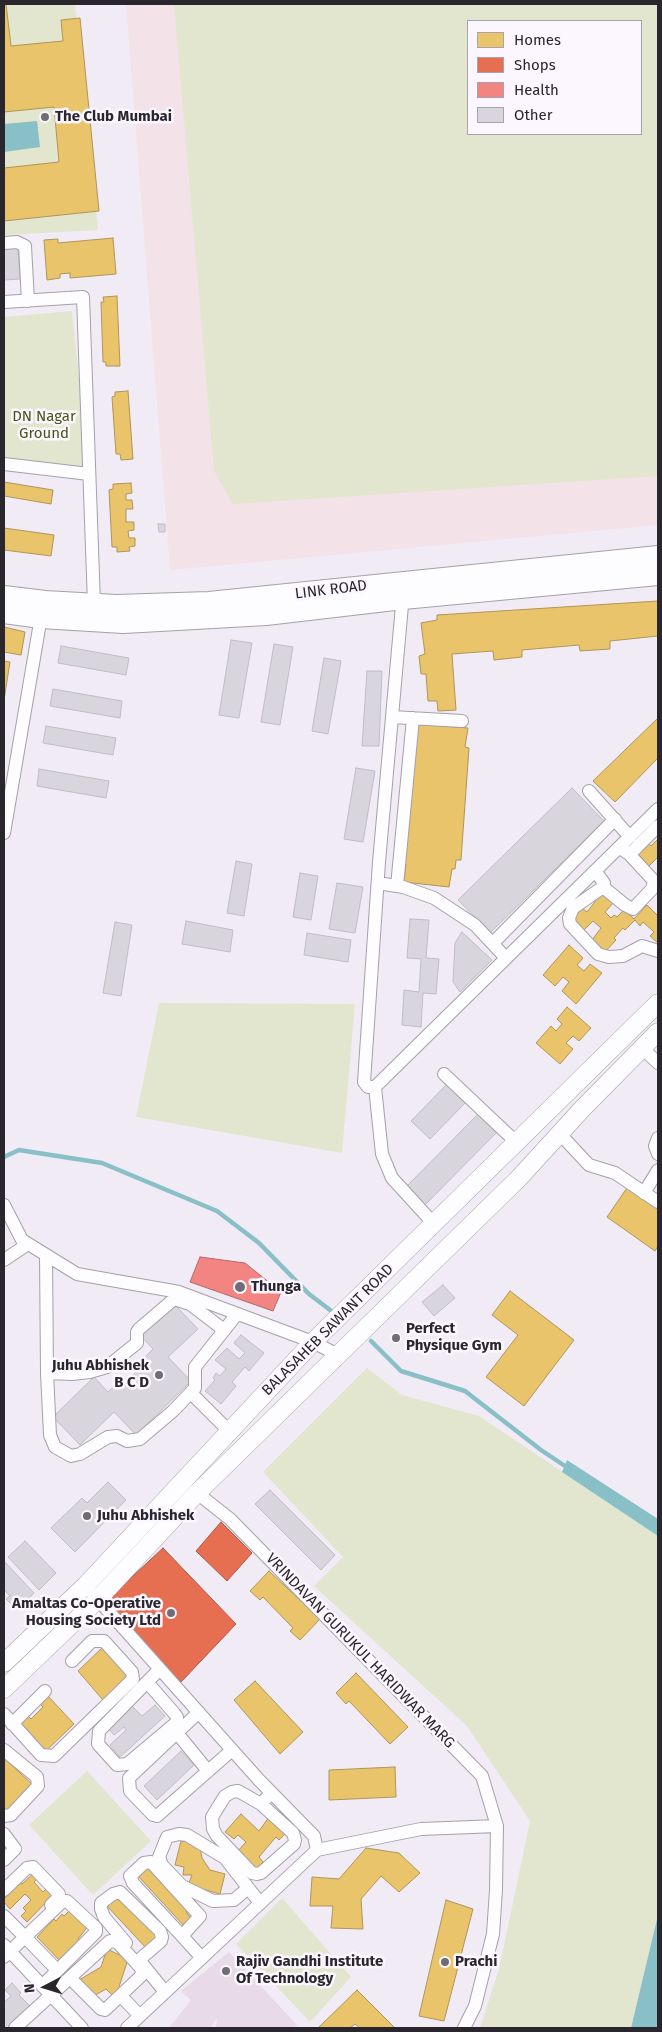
<!DOCTYPE html>
<html>
<head>
<meta charset="utf-8">
<style>
  body { margin:0 }
  #map { position:relative; width:662px; height:2032px; overflow:hidden; background:#f1ebf6; font-family:"Fira Sans",sans-serif }
  canvas { display:block }
  .frame { position:absolute; inset:0; border:5px solid #2a262e; pointer-events:none }
  .legend { position:absolute; left:467px; top:20px; width:175px; height:115px; box-sizing:border-box; background:#fbf6ff; border:1px solid #a7a3ab; margin:0; padding:6px 9px; list-style:none; font-size:15px; color:#2a262e }
  .legend li { display:flex; align-items:center; gap:10px; height:25px }
  .legend b { width:25px; border:1px solid #a7a3ab }
  .north { position:absolute; left:20px; top:1962px; width:50px; height:50px; -webkit-text-stroke:4px #fbf6ff; paint-order:stroke; rotate:265deg; font-size:14px; font-weight:700; line-height:20px; text-align:center; color:#2a262e }
  .north::after { content:''; display:block; margin:auto; width:18px; height:22px; background:#2a262e; clip-path:polygon(50% 0,100% 100%,50% 72%,0 100%) }
</style>
</head>
<body>
<div id="map">
<canvas width="662" height="2032"></canvas>
<div class="frame"></div>
<ul class="legend">
<li><b style="height:14px;background:#e9c46a"></b>Homes</li>
<li><b style="height:14px;background:#e76f51"></b>Shops</li>
<li><b style="height:14px;background:#f28482"></b>Health</li>
<li><b style="height:14px;background:#d9d5dd"></b>Other</li>
</ul>
<div class="north">N</div>
</div>
<script>
const ctx = document.querySelector('canvas').getContext('2d');
ctx.lineJoin = 'round';
function paint(path, color) { ctx.fillStyle = color; ctx.fill(path, 'evenodd'); }
const poly = rows => new Path2D(rows.map(r => 'M' + r).join(''));
function trace(path, color, width, dash) { ctx.strokeStyle = color; ctx.lineWidth = width; ctx.lineCap = dash ? 'butt' : 'round'; ctx.setLineDash(dash || []); ctx.stroke(path); }
function write(font, color, halo, rows, align = 'center') {
  ctx.font = font + ' "Fira Sans",sans-serif'; ctx.lineWidth = 5; ctx.setLineDash([]); ctx.textBaseline = 'middle'; ctx.strokeStyle = halo; ctx.fillStyle = color; for (const [text, x, y, turn = 0] of rows) {
    ctx.save(); ctx.translate(x, y); ctx.rotate((+turn || 0) * Math.PI / 180); ctx.textAlign = isNaN(turn) ? turn : align; if (halo) ctx.strokeText(text, 0, 0); ctx.fillText(text, 0, 0); ctx.restore();
  }
}
paint(poly([
  [126,4,658,4,658,525,170,570],
  [468,21,641,21,641,134,468,134]
]), '#f3e2e8');
paint(poly([
  [229,1952,297,2025,293,2028,216,2028,217,2018,210,2028,169,2028,191,2000,181,1991]
]), '#e8dae6');
paint(poly([
  [4,4,75,4,98,230,4,235],
  [174,4,658,4,658,476,233,504,214,471],
  [641,21,641,134,468,134,468,21],
  [72,311,89,474,4,463,4,317],
  [159,1003,355,1004,342,1153,136,1117],
  [367,1368,402,1395,479,1416,658,1536,658,1915,631,2028,480,2028,499,1969,530,1821,467,1726,314,1586,343,1557,263,1472],
  [87,1771,151,1841,93,1895,29,1825],
  [282,1898,351,1977,310,2022,236,1944]
]), '#e2e6ce');
paint(poly([
  [37,121,40,147,4,152,4,124],
  [567,1460,658,1519,658,1536,562,1472],
  [658,1915,658,2028,631,2028]
]), '#89bfc6');
const homes = poly([
  [4,4,6,4,11,46,63,41,61,20,80,18,99,211,4,221,4,168,59,162,54,107,4,112,4,4],
  [113,238,116,274,70,278,70,273,60,274,60,278,47,280,44,240,58,239,58,243,113,238],
  [117,296,120,366,106,366,106,362,103,362,101,302,104,302,103,297,117,296],
  [128,391,133,459,121,460,120,454,116,454,112,397,115,396,115,392,128,391],
  [4,482,53,490,51,504,4,496,4,482],
  [131,483,132,493,126,494,126,500,132,500,133,509,126,509,126,522,134,522,134,530,128,531,129,538,135,538,135,546,129,547,130,551,117,552,117,547,112,547,109,490,113,489,113,484,131,483],
  [4,528,54,535,51,556,4,550,4,528],
  [658,601,658,636,610,641,610,649,580,651,579,645,522,650,522,657,494,660,493,651,452,654,456,710,438,711,437,701,428,701,426,674,421,674,419,656,425,654,421,623,437,620,437,615,658,601],
  [4,627,25,632,21,655,4,652,4,627],
  [4,661,10,662,4,700,4,661],
  [658,718,658,758,615,802,593,781,658,718],
  [417,724,468,728,465,747,469,748,461,860,456,860,455,869,452,869,449,887,404,882,406,864,403,864,417,724],
  [658,839,658,857,649,866,638,854,648,843,651,846,658,839],
  [604,890,615,901,605,912,611,918,614,915,617,917,624,910,634,919,647,905,657,915,658,913,658,943,650,936,654,932,643,922,640,926,635,920,625,930,623,928,614,938,616,940,605,952,592,940,601,928,593,921,583,931,572,920,582,908,587,912,604,890],
  [569,945,583,958,577,965,584,971,590,964,602,973,576,1004,562,991,569,982,563,977,555,986,543,975,569,945],
  [567,1007,591,1028,579,1041,573,1036,566,1043,573,1049,560,1064,536,1043,551,1026,556,1031,562,1024,557,1019,567,1007],
  [629,1185,658,1206,658,1246,655,1251,607,1217,629,1185],
  [510,1291,574,1340,524,1406,486,1377,518,1335,492,1315,510,1291],
  [269,1571,320,1619,300,1640,290,1631,293,1628,263,1597,260,1600,250,1591,269,1571],
  [104,1646,129,1674,103,1700,78,1671,104,1646],
  [356,1673,408,1727,390,1744,349,1701,346,1704,336,1693,356,1673],
  [255,1681,303,1732,280,1754,234,1700,255,1681],
  [48,1696,74,1724,46,1751,21,1723,28,1716,31,1719,43,1707,40,1704,48,1696],
  [4,1758,33,1785,7,1812,4,1809,4,1758],
  [395,1767,396,1797,329,1800,329,1770,395,1767],
  [241,1814,259,1831,269,1817,287,1832,279,1840,276,1837,259,1857,263,1862,256,1869,236,1853,246,1842,238,1835,234,1839,225,1832,241,1814],
  [181,1841,199,1843,202,1858,210,1870,225,1874,220,1894,188,1885,192,1875,183,1875,184,1867,175,1865,181,1841],
  [366,1848,399,1853,420,1873,399,1892,381,1876,361,1899,363,1929,331,1928,333,1906,310,1906,312,1877,339,1879,366,1848],
  [150,1865,187,1910,186,1912,192,1919,185,1927,138,1876,150,1865],
  [35,1872,39,1877,34,1882,43,1892,48,1887,54,1894,27,1922,21,1916,26,1911,23,1908,31,1900,25,1894,10,1909,4,1902,4,1899,20,1883,22,1884,35,1872],
  [117,1895,158,1936,147,1949,106,1905,117,1895],
  [446,1900,473,1909,444,2021,419,2016,446,1900],
  [72,1908,89,1925,78,1939,80,1942,61,1962,37,1937,54,1919,56,1921,62,1914,64,1916,72,1908],
  [107,1949,128,1959,119,1987,122,1990,115,1998,106,1989,90,1998,79,1980,101,1967,107,1949],
  [357,1990,395,2028,360,2028,355,2024,350,2028,318,2028,357,1990]
]);
paint(homes, '#e9c46a');
trace(homes, '#b09558', 1);
const shops = poly([
  [221,1522,252,1553,227,1581,196,1551,221,1522],
  [163,1548,236,1624,181,1682,105,1602,163,1548]
]);
paint(shops, '#e76f51');
trace(shops, '#ae5946', 1);
const health = poly([
  [200,1257,245,1263,281,1292,273,1311,190,1282,200,1257]
]);
paint(health, '#f28482');
trace(health, '#b66869', 1);
trace(poly([
  [4,1157,19,1150,102,1163,217,1211,259,1243,309,1294,334,1313],
  [371,1341,401,1371,465,1391,541,1450,568,1468]
]), '#89bfc6', 4.5);
const building = poly([
  [18,248,20,279,4,280,4,249,18,248],
  [158,524,165,524,165,532,159,532,158,524],
  [231,640,252,643,239,718,219,715,231,640],
  [274,644,293,647,280,725,261,722,274,644],
  [61,646,129,658,126,675,58,663,61,646],
  [324,658,341,661,328,734,312,731,324,658],
  [367,671,382,671,379,746,362,746,367,671],
  [53,689,122,701,120,718,50,706,53,689],
  [46,726,116,738,113,755,43,743,46,726],
  [356,768,375,771,363,842,344,839,356,768],
  [39,769,109,781,106,798,37,786,39,769],
  [572,788,604,821,490,933,458,900,572,788],
  [236,861,252,864,244,916,227,913,236,861],
  [300,873,318,876,311,920,293,917,300,873],
  [337,883,363,887,355,933,329,929,337,883],
  [410,919,429,920,426,958,439,959,436,994,423,993,421,1027,402,1025,404,990,419,992,421,959,407,958,410,919],
  [186,921,233,930,230,952,182,944,186,921],
  [115,922,132,925,121,996,103,993,115,922],
  [462,932,492,960,460,992,453,982,455,943,462,932],
  [307,933,351,940,348,962,304,955,307,933],
  [447,1084,466,1102,430,1139,411,1121,447,1084],
  [478,1114,497,1132,425,1205,407,1186,478,1114],
  [443,1285,455,1298,434,1316,422,1302,443,1285],
  [174,1304,198,1329,168,1357,191,1381,136,1435,114,1412,80,1445,53,1417,94,1377,108,1392,118,1383,121,1387,142,1366,139,1363,153,1349,141,1336,174,1304],
  [241,1335,264,1353,249,1371,245,1367,232,1382,236,1386,221,1404,205,1391,215,1380,213,1378,216,1373,220,1376,226,1369,215,1360,227,1348,239,1359,245,1353,234,1343,241,1335],
  [108,1482,126,1500,75,1552,51,1528,82,1498,87,1503,108,1482],
  [270,1490,335,1555,321,1570,255,1504,270,1490],
  [25,1541,56,1573,39,1590,8,1557,25,1541],
  [4,1561,34,1593,17,1610,6,1599,10,1596,4,1590,4,1561],
  [155,1705,165,1716,120,1757,110,1745,126,1730,124,1727,114,1735,108,1728,132,1706,142,1716,155,1705],
  [181,1751,194,1765,157,1800,144,1786,181,1751],
  [12,1983,21,1993,19,1995,30,2006,7,2028,4,2028,4,2002,11,1996,5,1990,12,1983]
]);
paint(building, '#d9d5dd');
trace(building, '#c1bcc4', 1);
const minor = poly([
  [4,243,17,242,25,246,28,301],
  [4,302,83,297,94,604],
  [4,464,89,474],
  [403,594,379,862,364,1082,368,1087,375,1087,658,809],
  [392,717,462,721],
  [589,791,630,837],
  [4,833,42,611],
  [623,850,629,854,632,852,658,826],
  [595,871,604,883,603,887,573,908,569,918,570,924,598,954,609,957,623,956,642,946,658,951],
  [378,883,403,887,434,898,475,925,506,958],
  [397,886,413,718],
  [603,887,625,905,633,909,652,889,654,881,629,854],
  [493,943,615,819],
  [642,1048,658,1063],
  [444,1074,516,1142],
  [375,1087,382,1154,392,1178,434,1224],
  [560,1134,589,1165,615,1173,658,1202],
  [658,1138,655,1146,658,1154],
  [644,1193,658,1170],
  [4,1205,22,1240,77,1274,179,1292,313,1342,338,1355],
  [46,1255,47,1373,50,1435,55,1447,71,1456,80,1454,108,1437,117,1436,127,1441,140,1439,173,1411,195,1388,195,1367,237,1314],
  [4,1260,28,1244],
  [47,1373,72,1374,90,1372,107,1367,137,1343,137,1332,139,1329,174,1299,190,1304,224,1330],
  [191,1393,229,1431],
  [197,1493,230,1519,482,1776,497,1826],
  [93,1594,259,1780,314,1836,317,1850],
  [147,1682,174,1713,177,1717,177,1722,127,1764,117,1765,98,1744,99,1731,147,1682,160,1669],
  [199,1712,129,1778,130,1791,153,1815,157,1816,232,1750],
  [4,1714,41,1755,54,1756,133,1679,132,1672,104,1641,92,1641,72,1661],
  [12,1724,45,1691],
  [177,1733,208,1771],
  [4,1750,37,1777,38,1786,11,1815,4,1816],
  [261,1804,293,1833,295,1840,294,1844,261,1873,257,1874,252,1873,217,1836,213,1829,212,1817,225,1796,232,1792,238,1791,261,1804,271,1793],
  [4,1834,15,1849,4,1860],
  [248,1888,234,1900,213,1901,182,1886,162,1865,159,1857,167,1837,179,1834,187,1835,225,1858,260,1903],
  [4,1890,27,1868,33,1867,59,1894,58,1898,51,1905],
  [4,1916,22,1934],
  [182,1936,200,1916,151,1862,144,1863,130,1876,133,1883,182,1936,202,1958],
  [25,1937,57,1970],
  [126,1943,104,1917,101,1909,101,1903,113,1894,120,1892,160,1931,162,1937,161,1941,139,1960],
  [4,1945,82,2028],
  [4,1957,63,1901,67,1901,96,1928,96,1932,42,1986],
  [140,1961,165,1992],
  [121,1996,140,2016],
  [15,2028,110,1941,117,1942,141,1968,142,1972,141,1976,105,2010,101,2009,70,1978],
  [127,2028,317,1850,421,1829,497,1826,496,1890,493,1934,475,2006,464,2028]
]);
const secondary = poly([
  [4,1663,86,1585,313,1342,658,1003],
  [4,1689,98,1599,197,1493,519,1178,583,1108,658,1032]
]);
const primary = poly([
  [4,596,45,601,116,605,209,602,658,556],
  [4,613,41,618,123,623,160,621,266,615,403,599,658,575]
]);
trace(minor, '#a5a0a8', 14);
trace(secondary, '#a5a0a8', 19);
trace(primary, '#a5a0a8', 22);
trace(minor, '#fdfcfe', 12);
trace(secondary, '#fdfcfe', 18);
trace(primary, '#fdfcfe', 20);
for (const [x, y, r, color] of [
  [45,117,5,"#706b74"],
  [240,1287,6,"#706b74"],
  [396,1338,5,"#706b74"],
  [159,1375,5,"#706b74"],
  [87,1516,5,"#706b74"],
  [171,1613,5,"#706b74"],
  [445,1962,5,"#706b74"],
  [226,1971,5,"#706b74"]
]) { const dot = new Path2D(); dot.arc(x, y, r, 0, 2 * Math.PI); ctx.fillStyle = color; ctx.fill(dot); trace(dot, '#fbf6ff', 2); }
write('bold 15px', '#2a262e', '#fbf6ff', [
  ["The Club Mumbai",55,117],
  ["Thunga",251,1287],
  ["Perfect",406,1329],
  ["Physique Gym",406,1346],
  ["Juhu Abhishek",149,1366,"right"],
  ["B C D",149,1383,"right"],
  ["Juhu Abhishek",97,1516],
  ["Amaltas Co-Operative",161,1604,"right"],
  ["Housing Society Ltd",161,1621,"right"],
  ["Rajiv Gandhi Institute",236,1962],
  ["Of Technology",236,1979],
  ["Prachi",455,1962]
], 'left');
write('15px', '#4a5413', '#fbf6ff', [
  ["DN Nagar",44,417],
  ["Ground",44,434]
]);
write('15px', '#2a262e', '#fbf6ff', [
  ["LINK ROAD",331,590,-7],
  ["BALASAHEB SAWANT ROAD",328,1330,-45],
  ["VRINDAVAN GURUKUL HARIDWAR MARG",360,1651,46]
]);
</script>
</body>
</html>
